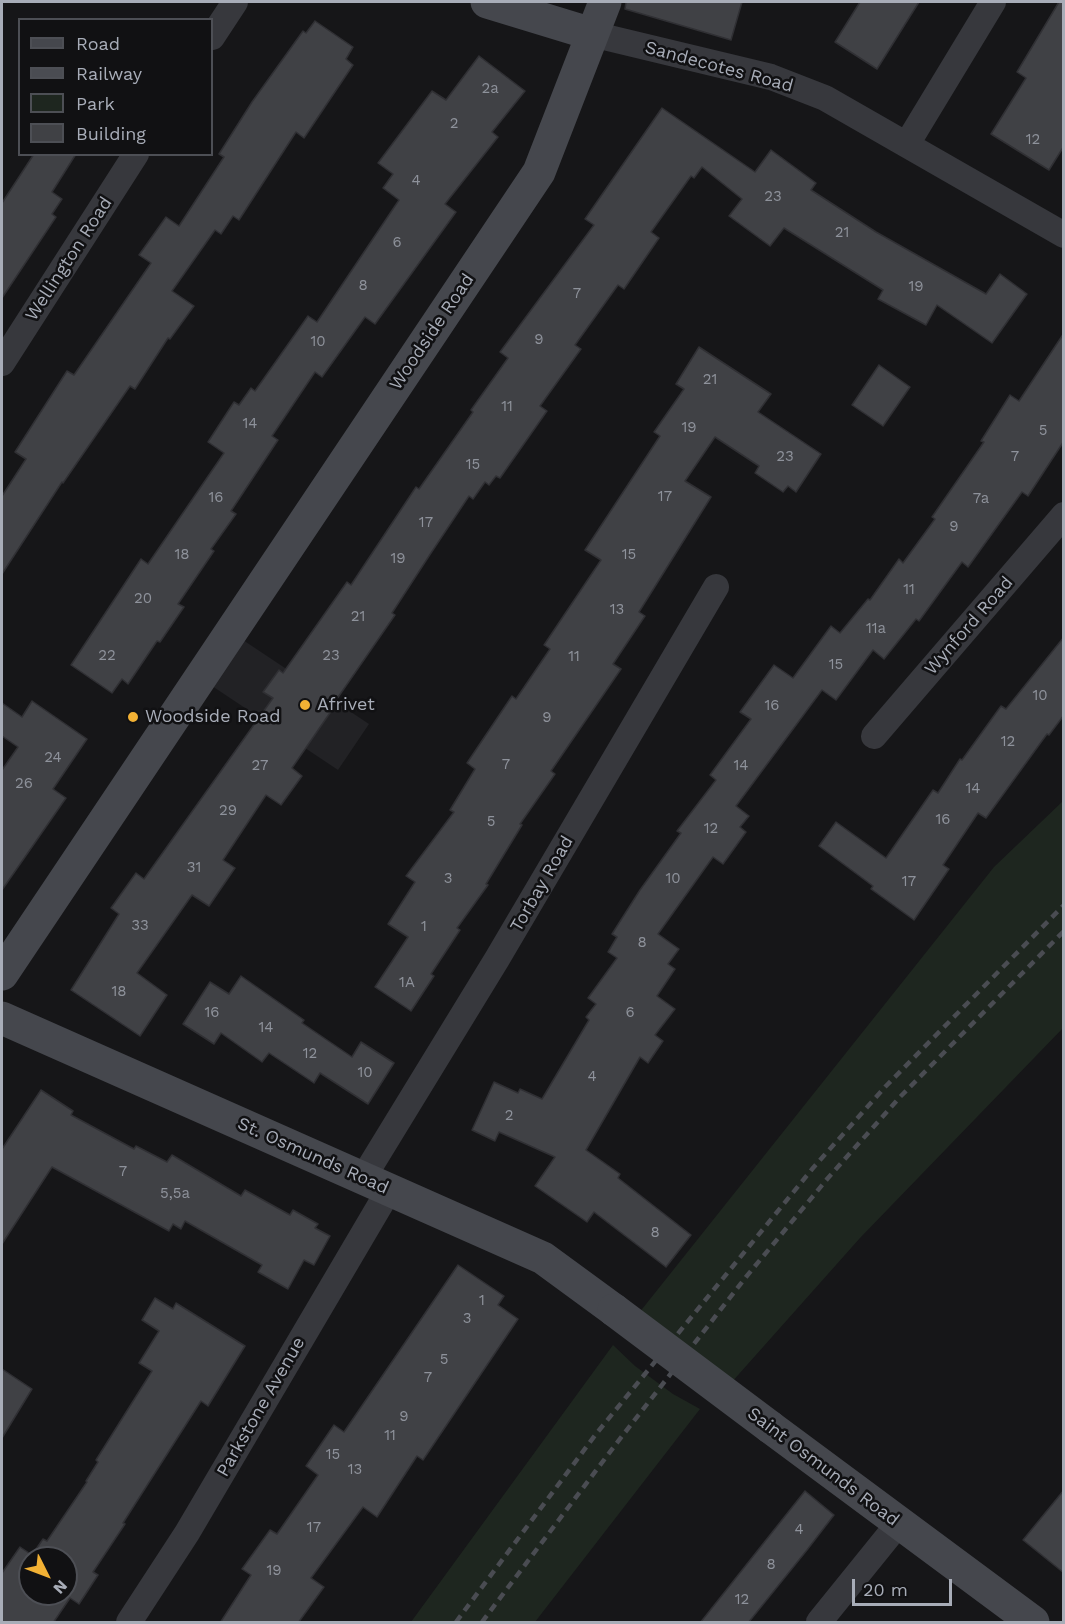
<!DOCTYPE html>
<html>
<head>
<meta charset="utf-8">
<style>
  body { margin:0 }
  #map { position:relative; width:1065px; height:1624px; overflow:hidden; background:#161618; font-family:"Work Sans",sans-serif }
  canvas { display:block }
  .frame { position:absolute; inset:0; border:3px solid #a8adb8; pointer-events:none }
  .legend { position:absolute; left:18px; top:18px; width:195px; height:138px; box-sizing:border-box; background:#111113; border:2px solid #4d4f55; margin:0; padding:8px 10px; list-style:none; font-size:18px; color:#a8adb8 }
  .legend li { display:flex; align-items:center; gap:12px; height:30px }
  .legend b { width:30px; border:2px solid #4d4f55 }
  .north { position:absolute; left:18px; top:1546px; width:60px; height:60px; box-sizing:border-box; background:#111113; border:2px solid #4d4f55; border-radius:50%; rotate:132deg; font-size:16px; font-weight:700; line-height:24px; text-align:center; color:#a8adb8 }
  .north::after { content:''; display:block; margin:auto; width:21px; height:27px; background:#f2b134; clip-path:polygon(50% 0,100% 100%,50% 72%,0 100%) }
  .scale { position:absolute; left:852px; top:1579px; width:100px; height:27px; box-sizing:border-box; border:3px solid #a8adb8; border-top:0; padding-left:8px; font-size:18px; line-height:21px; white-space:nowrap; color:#a8adb8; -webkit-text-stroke:4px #111113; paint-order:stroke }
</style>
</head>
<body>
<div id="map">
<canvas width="1065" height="1624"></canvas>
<div class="frame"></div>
<ul class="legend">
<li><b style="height:8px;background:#45474d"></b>Road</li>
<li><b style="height:8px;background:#4a4c52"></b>Railway</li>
<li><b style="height:16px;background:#1e261f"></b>Park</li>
<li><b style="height:16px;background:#404145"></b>Building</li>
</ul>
<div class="north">N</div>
<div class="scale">20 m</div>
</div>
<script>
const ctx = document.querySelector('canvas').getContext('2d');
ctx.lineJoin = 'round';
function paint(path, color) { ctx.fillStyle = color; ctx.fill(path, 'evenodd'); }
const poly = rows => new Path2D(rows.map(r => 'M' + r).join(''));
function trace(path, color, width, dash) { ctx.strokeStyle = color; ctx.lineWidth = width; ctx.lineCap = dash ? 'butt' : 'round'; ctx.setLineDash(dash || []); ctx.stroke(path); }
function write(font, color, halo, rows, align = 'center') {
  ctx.font = font + ' "Work Sans",sans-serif'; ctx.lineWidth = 5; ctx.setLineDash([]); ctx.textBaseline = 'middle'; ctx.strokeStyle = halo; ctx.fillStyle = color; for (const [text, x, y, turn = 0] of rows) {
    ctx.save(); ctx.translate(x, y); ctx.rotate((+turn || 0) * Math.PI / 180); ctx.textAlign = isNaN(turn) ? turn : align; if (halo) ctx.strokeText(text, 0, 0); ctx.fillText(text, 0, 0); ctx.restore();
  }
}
paint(poly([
  [231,632,369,724,338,770,200,678]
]), '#222225');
paint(poly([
  [1063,801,1063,1028,860,1238,723,1392,631,1323,994,867],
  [613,1345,635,1366,673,1394,700,1409,535,1622,411,1622]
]), '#1e261f');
const building = poly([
  [626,2,742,2,731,40,625,9,626,2],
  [860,2,919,2,877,69,835,42,860,2],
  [1059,2,1064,2,1064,146,1049,170,991,134,1026,78,1017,72,1059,2],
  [315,21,353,47,346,59,353,65,304,138,296,132,239,220,233,216,221,234,215,230,172,291,194,306,170,339,168,338,135,389,130,386,63,483,62,482,2,574,2,496,26,459,15,452,67,371,74,375,151,263,139,255,166,217,179,226,224,157,219,154,252,102,303,31,306,33,315,21],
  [479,56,525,91,492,132,498,137,445,204,456,212,375,324,365,317,322,377,315,372,272,436,278,440,231,511,236,514,211,549,214,551,178,604,184,607,160,642,157,641,128,684,122,679,112,693,71,665,141,559,148,564,224,453,208,442,234,402,239,405,251,388,255,391,308,316,317,322,399,200,383,188,393,174,378,163,432,91,446,100,479,56],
  [662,108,755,172,771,150,816,183,811,190,876,232,986,294,1000,274,1027,294,992,343,937,305,926,325,878,299,883,290,784,228,770,246,729,216,742,199,702,167,694,178,691,176,651,232,659,238,624,289,618,285,575,345,581,349,540,406,547,411,500,478,496,476,489,485,485,482,473,499,469,496,431,553,392,613,395,615,332,706,334,707,292,768,302,776,281,805,266,795,223,860,235,868,209,906,192,895,137,973,167,995,140,1036,71,990,119,914,111,908,136,873,144,879,273,698,263,692,279,670,283,673,347,582,351,585,416,487,419,489,473,412,471,410,508,358,500,352,594,225,585,219,662,108],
  [34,154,76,154,52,192,62,199,52,214,56,217,2,298,2,203,34,154],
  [1064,333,1064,441,1028,496,1022,492,968,567,962,562,919,621,916,619,884,659,873,650,836,700,822,690,736,806,749,816,740,827,746,832,723,864,713,857,658,934,679,949,668,964,675,969,657,996,675,1009,655,1035,663,1041,648,1063,640,1057,586,1150,620,1174,618,1178,691,1235,666,1267,594,1212,587,1222,535,1186,555,1157,499,1132,495,1141,472,1130,494,1082,518,1093,520,1089,542,1099,589,1020,586,1017,596,1004,588,998,617,958,608,952,617,937,612,934,640,890,681,833,677,831,716,780,710,775,751,719,740,712,774,665,793,678,831,626,840,633,868,599,870,600,899,559,903,563,935,519,932,517,984,442,981,441,1010,395,1019,401,1064,333],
  [699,347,771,394,758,412,821,454,796,492,788,486,783,492,755,473,759,466,715,437,685,481,711,497,639,612,645,616,613,664,621,669,551,771,555,774,520,824,522,825,486,884,488,885,457,928,460,930,431,974,434,976,411,1011,375,987,408,937,388,924,415,882,406,876,454,812,450,810,475,769,467,763,512,696,516,699,550,649,544,645,601,560,585,550,660,436,654,432,684,389,676,384,699,347],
  [879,365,910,387,883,426,852,405,879,365],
  [1064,637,1064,715,1049,735,1047,734,986,818,978,813,943,865,949,869,914,920,871,889,873,886,819,846,836,822,886,858,933,790,938,793,960,759,962,760,1001,706,1006,709,1064,637],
  [32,701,87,739,53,789,66,798,2,890,2,770,18,747,2,736,2,703,22,717,32,701],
  [241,976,304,1020,302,1023,352,1057,361,1042,394,1063,368,1104,320,1073,314,1083,269,1053,262,1062,221,1033,214,1044,183,1024,210,982,229,994,241,976],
  [41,1090,73,1111,71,1115,134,1149,136,1146,167,1162,172,1155,241,1196,245,1190,290,1215,293,1210,318,1224,315,1228,330,1236,314,1265,304,1260,288,1289,258,1272,262,1265,185,1221,181,1229,173,1224,169,1231,52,1167,2,1244,2,1149,41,1090],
  [458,1265,504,1296,498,1305,518,1319,423,1460,417,1456,377,1517,363,1507,311,1578,324,1587,298,1623,220,1623,251,1575,242,1569,270,1530,277,1534,318,1475,306,1466,334,1425,344,1432,458,1265],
  [155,1298,173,1309,176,1303,245,1346,208,1406,201,1401,123,1523,125,1524,93,1572,98,1575,79,1604,70,1598,53,1623,2,1623,2,1573,20,1547,32,1555,43,1539,47,1541,87,1482,86,1481,98,1462,96,1460,152,1371,139,1363,159,1331,142,1320,155,1298],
  [30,1558,66,1558,66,1594,30,1594,30,1558],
  [2,1369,32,1389,2,1438,2,1369],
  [1064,1490,1064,1573,1023,1540,1064,1490],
  [805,1491,834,1515,807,1550,748,1623,700,1623,805,1491]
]);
paint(building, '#404145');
trace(building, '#303034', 1.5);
trace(poly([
  [592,34,771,77,825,98,1064,235],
  [212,37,235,2],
  [907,144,993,2],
  [2,363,136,154],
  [874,736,1064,515],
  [363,1178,497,959,716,587],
  [129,1622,187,1533,389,1190],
  [819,1622,899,1523]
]), '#37383d', 26);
trace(poly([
  [487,2,592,34],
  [2,974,539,172,605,2],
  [2,1018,543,1258,614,1310],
  [770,1427,1033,1622]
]), '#45474d', 33);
trace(poly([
  [456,1622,596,1434,813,1168,886,1086,1064,905],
  [482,1622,616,1444,746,1277,828,1178,900,1097,1064,931]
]), '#4a4c52', 4.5, [8, 6]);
trace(poly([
  [614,1310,770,1427]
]), '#45474d', 33);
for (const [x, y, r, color] of [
  [305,705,6,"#f2b134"],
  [133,717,6,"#f2b134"]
]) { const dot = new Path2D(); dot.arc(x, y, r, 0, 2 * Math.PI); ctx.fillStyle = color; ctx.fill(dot); trace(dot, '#111113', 2); }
write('15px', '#8e929b', null, [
  ["2a",490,89],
  ["2",454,124],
  ["12",1033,140],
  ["4",416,181],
  ["23",773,197],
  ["21",842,233],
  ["6",397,243],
  ["8",363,286],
  ["19",916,287],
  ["7",577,294],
  ["9",539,340],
  ["10",318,342],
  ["21",710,380],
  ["11",507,407],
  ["14",250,424],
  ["19",689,428],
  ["5",1043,431],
  ["23",785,457],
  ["7",1015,457],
  ["15",473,465],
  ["17",665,497],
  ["16",216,498],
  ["7a",981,499],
  ["17",426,523],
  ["9",954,527],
  ["18",182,555],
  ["15",629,555],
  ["19",398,559],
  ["11",909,590],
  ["20",143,599],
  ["13",617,610],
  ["21",358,617],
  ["11a",876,629],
  ["22",107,656],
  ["23",331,656],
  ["11",574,657],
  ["15",836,665],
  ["10",1040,696],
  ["16",772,706],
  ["9",547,718],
  ["12",1008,742],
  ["24",53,758],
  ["7",506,765],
  ["27",260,766],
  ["14",741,766],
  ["26",24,784],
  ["14",973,789],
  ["29",228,811],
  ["16",943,820],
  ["5",491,822],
  ["12",711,829],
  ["31",194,868],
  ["3",448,879],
  ["10",673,879],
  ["17",909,882],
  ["33",140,926],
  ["1",424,927],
  ["8",642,943],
  ["1A",407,983],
  ["18",119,992],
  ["16",212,1013],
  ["6",630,1013],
  ["14",266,1028],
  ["12",310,1054],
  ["10",365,1073],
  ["4",592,1077],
  ["2",509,1116],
  ["7",123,1172],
  ["5,5a",175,1194],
  ["8",655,1233],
  ["1",482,1301],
  ["3",467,1319],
  ["5",444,1360],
  ["7",428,1378],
  ["9",404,1417],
  ["11",390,1436],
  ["15",333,1455],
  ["13",355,1470],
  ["17",314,1528],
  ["4",799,1530],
  ["8",771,1565],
  ["19",274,1571],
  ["12",742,1600]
]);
write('18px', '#a8adb8', '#111113', [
  ["Sandecotes Road",719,67,15],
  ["Wellington Road",69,259,-57],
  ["Woodside Road",432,332,-56],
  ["Wynford Road",969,626,-49],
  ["Torbay Road",542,884,-60],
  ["St. Osmunds Road",313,1156,24],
  ["Parkstone Avenue",261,1407,-60],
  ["Saint Osmunds Road",823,1467,37]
]);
write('18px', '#a8adb8', '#111113', [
  ["Afrivet",317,705],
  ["Woodside Road",145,717]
], 'left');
</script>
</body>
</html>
